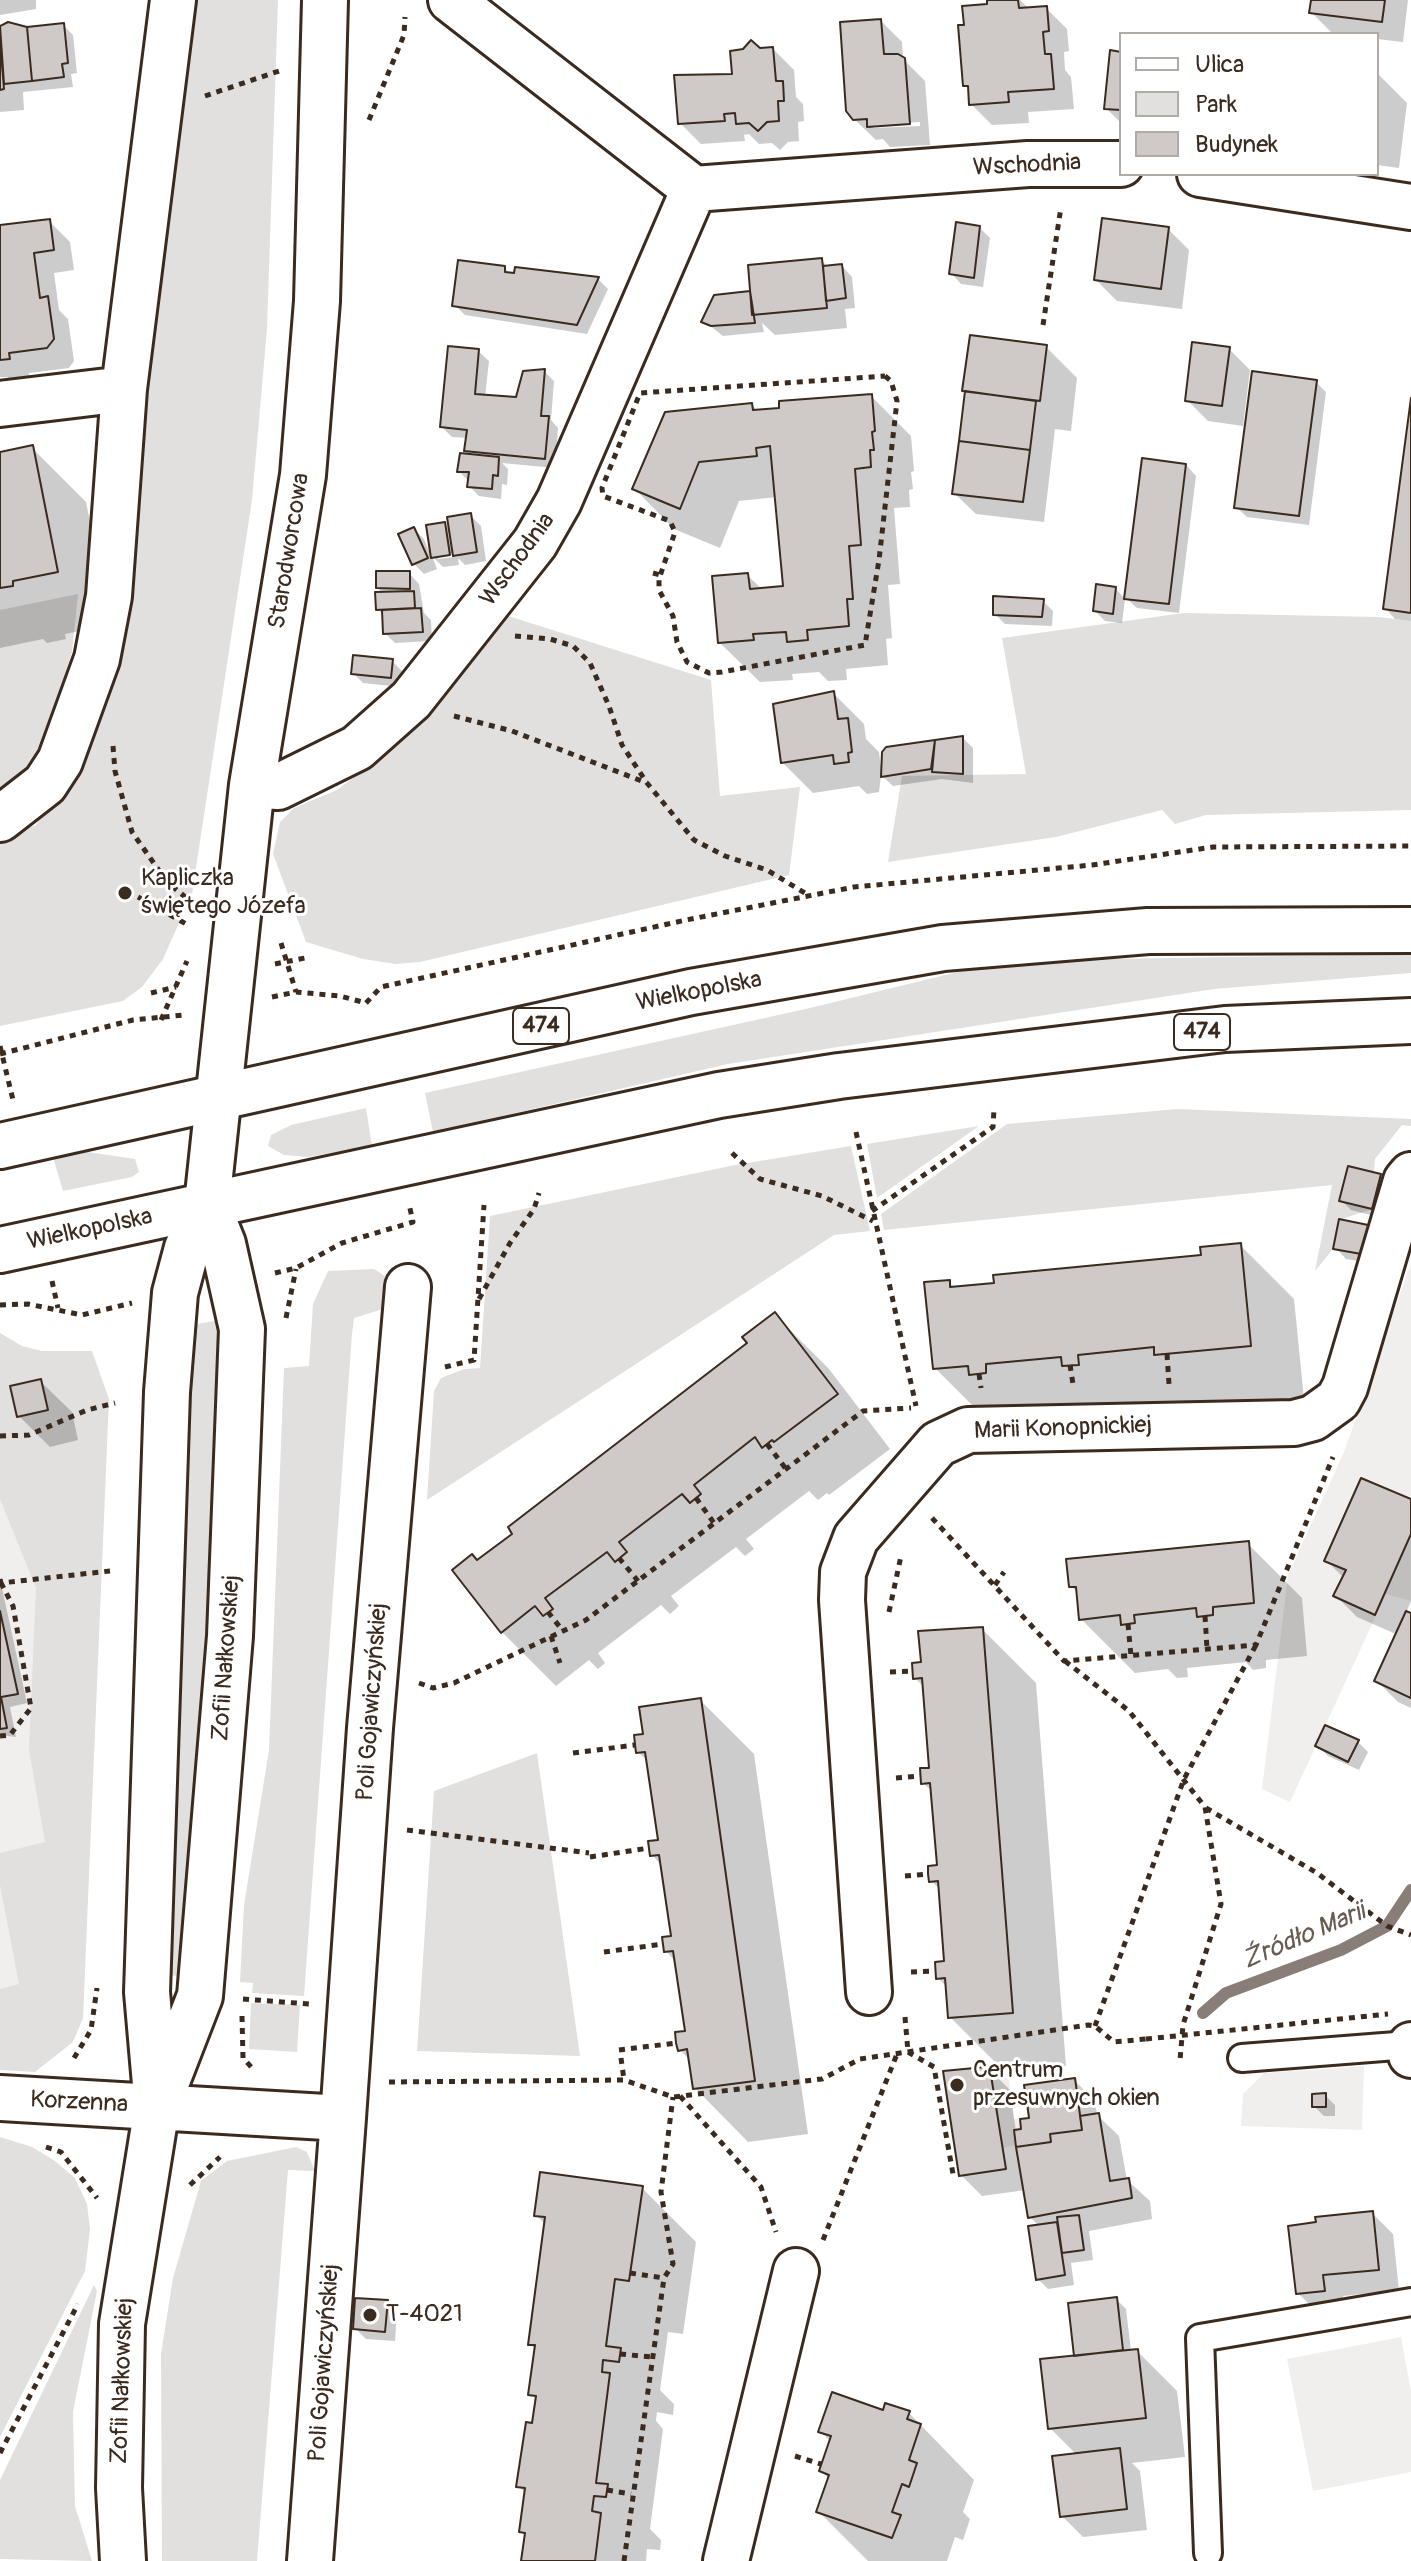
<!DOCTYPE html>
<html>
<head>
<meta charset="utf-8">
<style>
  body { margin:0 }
  #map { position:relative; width:1411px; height:2561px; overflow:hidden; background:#fff; font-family:Pangolin,sans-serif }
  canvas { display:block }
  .legend { position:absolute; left:1119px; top:32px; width:260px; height:144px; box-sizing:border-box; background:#fff; border:2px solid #b1aaa5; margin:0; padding:10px 14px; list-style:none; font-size:24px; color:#3b2a1e }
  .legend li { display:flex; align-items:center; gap:16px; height:40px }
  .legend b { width:40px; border:2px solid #b1aaa5 }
</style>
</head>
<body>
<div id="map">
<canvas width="1411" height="2561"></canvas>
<ul class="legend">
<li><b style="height:10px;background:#fff"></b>Ulica</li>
<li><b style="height:22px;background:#e2e0de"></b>Park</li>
<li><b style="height:22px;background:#cfcac7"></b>Budynek</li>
</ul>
</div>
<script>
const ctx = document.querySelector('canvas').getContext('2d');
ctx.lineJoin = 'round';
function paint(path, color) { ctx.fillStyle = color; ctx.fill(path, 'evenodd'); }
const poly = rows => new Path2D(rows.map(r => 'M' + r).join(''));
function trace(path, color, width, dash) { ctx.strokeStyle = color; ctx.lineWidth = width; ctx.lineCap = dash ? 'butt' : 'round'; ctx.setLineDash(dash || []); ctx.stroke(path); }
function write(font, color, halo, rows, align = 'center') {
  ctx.font = font + ' Pangolin,sans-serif'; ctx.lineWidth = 6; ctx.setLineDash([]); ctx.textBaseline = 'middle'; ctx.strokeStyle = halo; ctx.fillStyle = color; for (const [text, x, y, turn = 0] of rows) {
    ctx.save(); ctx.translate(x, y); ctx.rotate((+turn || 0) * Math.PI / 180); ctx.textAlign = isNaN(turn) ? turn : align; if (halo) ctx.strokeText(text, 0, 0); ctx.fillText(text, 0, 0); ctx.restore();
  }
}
paint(poly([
  [1411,1263,1411,1601,1386,1594,1290,1802,1262,1789,1288,1575,1344,1452],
  [0,1449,28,1488,82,2018,0,2067],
  [1007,2065,1014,2119,1020,2119,1021,2129,1014,2130,1016,2145,1002,2148,1006,2169,959,2176,943,2071],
  [1364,2066,1362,2130,1241,2126,1243,2094,1264,2073],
  [1401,2337,1411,2392,1411,2472,1313,2491,1287,2359]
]), '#f1efee');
paint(poly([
  [195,0,278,0,267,329,252,500,192,894,163,959,142,987,123,1001,0,1026,0,839,36,825,71,774,98,722,123,644,134,551,143,400],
  [78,594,72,652,53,713,29,770,0,791,0,610],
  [1184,613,1379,617,1411,621,1411,810,1206,815,1175,824,1162,810,1056,837,888,862,902,776,1026,774,1002,638],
  [505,615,711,680,720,796,800,787,789,875,420,962,396,964,363,959,306,942,273,854,280,822,294,808,337,790,393,748,441,698],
  [1411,954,1411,973,1214,989,728,1064,433,1132,425,1093,810,1008,974,968,1052,960],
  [366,1108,372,1146,308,1157,284,1155,268,1146,271,1135,291,1125],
  [1178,1109,1411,1119,1411,1126,1402,1125,1375,1159,1374,1172,1348,1167,1339,1201,1372,1209,1339,1220,1333,1249,1315,1271,1332,1185,884,1230,881,1214,1007,1124],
  [979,1126,877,1198,867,1144],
  [851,1146,870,1231,834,1235,427,1500,434,1391,441,1378,464,1369,480,1368,490,1216,735,1165],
  [81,1151,135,1159,139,1172,132,1177,63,1191,53,1157],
  [374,1269,385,1276,383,1309,354,1318,352,1334,304,1996,252,1993,253,1983,240,1982,244,1905,269,1750,284,1368,309,1366,313,1304,328,1271],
  [219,1320,193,1977,165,1975,187,1326],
  [0,1333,22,1346,42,1351,92,1351,109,1399,83,2018,73,2042,35,2072,0,2070,0,1989,19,1984,0,1885,0,1853,45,1842,29,1750,36,1588,0,1499],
  [537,1753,580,2056,417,2051,434,1791],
  [251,2003,300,2005,297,2052,249,2049],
  [0,2137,32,2147,55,2161,75,2178,87,2204,90,2229,85,2271,0,2437],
  [296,2147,307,2152,315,2171,288,2170,257,2561,162,2561,161,2354,173,2278,201,2181,227,2161],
  [94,2285,97,2291,73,2412,75,2506,92,2561,0,2559,0,2480]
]), '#e2e0de');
paint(poly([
  [0,0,36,0,36,9,0,15],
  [989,0,1020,0,1029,9,1046,8,1067,29,1069,51,1064,52,1065,70,1071,77,1074,109,1028,112,1029,123,992,125,971,104,970,91,965,85,966,27,989,6],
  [1313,0,1408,0,1403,42,1377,39,1377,34,1332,33,1311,12],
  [881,21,902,42,903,59,925,81,930,145,890,147,883,139,876,140,854,119],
  [920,122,920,126,874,128,870,125],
  [16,24,27,29,63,25,73,35,77,73,71,74,73,87,23,92,24,110,0,112,0,29],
  [773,49,794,70,796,97,803,104,804,121,798,122,799,141,788,142,780,150,772,143,759,144,749,134,744,135,745,141,701,144,680,123,759,50],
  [1121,54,1121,123,1106,108],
  [1377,73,1407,103,1399,168,1377,165],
  [49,221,70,242,74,270,54,273,59,310,68,319,74,361,69,368,29,373,29,379,12,381,7,377,0,377,0,227],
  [980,228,990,238,983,287,961,284,951,273],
  [1168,229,1189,250,1182,309,1117,301,1096,280],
  [821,260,829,268,842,266,852,277,855,308,845,309,847,328,775,335,762,323,764,332,723,336,704,321,749,293],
  [504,268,512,275,598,279,608,289,587,334,465,315,455,305],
  [1046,347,1077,378,1071,431,1055,429,1044,522,976,514,954,493,967,394,964,390],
  [1229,349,1250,370,1243,426,1208,421,1187,400],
  [478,351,489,361,485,397,517,400,544,371,554,381,551,420,558,428,555,468,502,463,508,469,507,485,502,484,501,499,479,496,469,486,469,482,459,471,472,456,466,450,468,438,452,437,442,427],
  [1316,382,1326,392,1309,525,1247,517,1236,507],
  [871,396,911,436,914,471,911,472,913,489,909,490,910,507,894,508,900,584,888,585,892,638,886,639,888,665,846,669,847,680,828,681,819,672,792,674,793,680,760,682,720,643,747,575,763,590,785,588,777,497,739,501,720,548,674,529,635,489,752,405,758,412],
  [1411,413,1411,621,1395,619,1385,608],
  [32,448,86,502,111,625,65,634,66,639,47,643,43,639,0,648,0,454],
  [1186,465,1196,476,1179,613,1137,608,1126,598],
  [471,516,481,526,486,561,465,565,458,558,459,565,443,567,432,556,437,569,424,574,414,564,414,529,424,539,431,556,444,524,452,531],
  [460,552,460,556,438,559,438,555],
  [409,573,419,584,424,613,431,620,432,641,395,643,385,633,384,615,378,610,384,594,378,588],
  [1115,588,1125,599,1122,623,1105,621,1095,611],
  [1043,601,1053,611,1052,626,1005,624,995,614],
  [392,661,402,671,400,687,363,683,353,673],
  [833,693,864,724,866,739,879,752,881,769,888,749,963,738,973,748,973,783,942,779,893,786,881,775,879,792,867,794,859,786,813,793,782,762],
  [1380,1176,1390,1186,1382,1218,1351,1210,1341,1200],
  [1340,1222,1377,1264,1346,1259,1336,1248],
  [1240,1245,1294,1299,1304,1399,1210,1408,1203,1401,989,1422,935,1368,949,1282,956,1289,1203,1257],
  [775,1315,829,1369,890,1449,829,1495,827,1493,818,1500,809,1491,746,1539,754,1549,745,1556,736,1547,671,1596,679,1606,670,1614,661,1605,598,1653,605,1663,598,1669,589,1660,556,1686,502,1632,477,1562,750,1343],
  [40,1381,72,1412,78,1440,50,1447,19,1416],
  [1411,1502,1411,1601,1406,1613,1411,1616,1411,1708,1398,1702,1377,1681,1398,1635,1357,1617,1336,1596,1344,1578,1326,1560],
  [1248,1544,1302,1598,1307,1656,1266,1660,1266,1668,1253,1670,1246,1662,1187,1668,1188,1677,1177,1678,1168,1669,1135,1673,1081,1619,1078,1593,1071,1586],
  [0,1579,27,1703,10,1707,16,1737,0,1735],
  [982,1629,1036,1683,1066,2066,1004,2071,950,2017,948,1988,938,1978,946,1963,941,1890,931,1881,939,1867,933,1792,923,1783,931,1770,925,1688,915,1678,923,1664],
  [700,1700,754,1754,808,2134,748,2142,695,2088,691,2061,680,2050,687,2033,677,1963,666,1951,673,1937,663,1867,652,1855,660,1841,649,1762,638,1752,645,1736],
  [1358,1742,1368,1752,1359,1770,1328,1756,1318,1746],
  [989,2069,1010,2090,1016,2132,1024,2130,1031,2119,1030,2111,1022,2103,1074,2080,1095,2101,1097,2115,1119,2136,1127,2180,1150,2201,1152,2219,1089,2231,1093,2260,1071,2263,1074,2285,1048,2289,1038,2279,1039,2226,1030,2217,1026,2190,982,2196,961,2175],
  [1325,2095,1335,2105,1335,2116,1324,2116,1314,2106],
  [642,2188,696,2242,683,2334,668,2332,660,2390,674,2404,673,2415,657,2412,656,2421,663,2429,650,2529,661,2540,660,2550,647,2549,646,2561,523,2561,526,2536,521,2531,526,2494,519,2486,537,2400,531,2394,536,2350,530,2344,546,2225,536,2215],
  [1372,2213,1393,2234,1399,2290,1343,2296,1345,2311,1319,2314,1298,2293],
  [1116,2299,1126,2309,1131,2351,1137,2351,1177,2391,1185,2457,1132,2463,1140,2471,1147,2530,1083,2537,1062,2516,1077,2455,1050,2428,1078,2357],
  [387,2302,397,2312,395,2341,366,2339,355,2328],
  [884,2412,909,2413,974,2480,963,2512,970,2519,963,2540,955,2537,947,2561,868,2561,818,2511,829,2479,821,2471,831,2442,820,2431]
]), '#0003');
trace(poly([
  [1203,2013,1226,1993,1341,1950,1387,1926,1411,1890]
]), '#887e77', 12);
const building = poly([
  [987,0,1018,0,1019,8,1047,6,1049,31,1043,32,1045,54,1051,54,1054,89,1008,92,1009,102,969,105,968,86,963,86,958,25,964,25,962,6,987,4,987,0],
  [1311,0,1385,0,1382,22,1309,13,1311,0],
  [881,19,884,54,898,54,905,58,910,124,867,127,867,119,853,120,846,111,840,22,881,19],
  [8,22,27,27,32,81,4,84,0,26,8,22],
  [64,23,68,63,62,64,64,77,32,81,27,27,64,23],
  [751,40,760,48,773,47,776,81,783,81,784,101,778,101,779,121,767,122,758,131,749,123,736,124,735,113,724,114,725,121,678,124,674,75,732,74,730,51,743,49,751,40],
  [0,41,4,89,0,90,0,41],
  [1110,50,1121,52,1121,110,1104,109,1110,50],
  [1102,218,1169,227,1161,289,1094,280,1102,218],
  [50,219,54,250,34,253,40,298,48,296,54,339,47,348,9,353,10,359,0,360,0,225,50,219],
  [956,222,980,226,974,278,949,274,956,222],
  [822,258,827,308,752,315,748,265,822,258],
  [458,260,505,266,505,272,514,273,515,267,599,277,577,325,452,306,458,260],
  [842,264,846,298,826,301,823,266,842,264],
  [750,291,755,323,711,326,701,322,714,295,750,291],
  [970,335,1047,345,1040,401,962,391,970,335],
  [1192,342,1230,347,1222,406,1185,401,1192,342],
  [448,346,479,349,475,394,516,397,523,371,545,369,541,416,549,416,545,459,464,451,467,430,440,427,448,346],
  [1252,371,1317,380,1299,516,1234,508,1252,371],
  [965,391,1036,401,1030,450,959,441,965,391],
  [872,394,875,431,872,432,874,450,870,450,871,467,855,469,861,545,849,546,853,599,847,599,849,626,807,630,808,640,787,642,786,632,753,634,754,640,718,643,712,576,748,573,750,589,783,586,770,446,756,448,757,456,699,462,680,509,632,489,665,412,752,403,753,410,779,408,779,401,872,394],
  [1411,398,1411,613,1383,609,1411,398],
  [959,441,1030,450,1023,502,952,494,959,441],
  [33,445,58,572,13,581,13,586,0,588,0,452,33,445],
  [460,453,499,457,498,476,493,475,492,489,467,487,469,472,457,472,460,453],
  [1142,458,1186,464,1169,604,1124,599,1142,458],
  [471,513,477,552,453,556,447,517,471,513],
  [445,522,450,555,431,558,426,525,445,522],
  [414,527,428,558,412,565,398,534,414,527],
  [376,571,410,571,410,589,376,588,376,571],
  [1096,584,1116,587,1113,614,1093,611,1096,584],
  [414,591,415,608,376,610,375,592,414,591],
  [993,596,1044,599,1042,617,993,615,993,596],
  [421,608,423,632,383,634,382,610,421,608],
  [353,655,393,659,391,678,351,674,353,655],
  [834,691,838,719,848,718,852,752,848,753,849,762,834,764,833,755,781,763,773,704,834,691],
  [963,736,963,774,932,772,935,740,963,736],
  [935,740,931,769,881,777,882,752,886,747,935,740],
  [1348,1166,1381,1174,1372,1209,1339,1201,1348,1166],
  [1339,1219,1373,1226,1367,1255,1333,1249,1339,1219],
  [1241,1243,1251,1346,1154,1355,1154,1347,1078,1355,1079,1365,1062,1366,1061,1357,986,1364,986,1373,969,1375,968,1366,933,1369,924,1282,950,1280,950,1287,994,1283,993,1275,1201,1255,1200,1247,1241,1243],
  [775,1312,838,1394,774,1442,772,1440,762,1448,755,1437,694,1485,701,1494,696,1498,690,1503,682,1494,619,1542,627,1552,615,1562,607,1552,545,1598,553,1609,543,1616,535,1606,501,1633,452,1570,472,1554,477,1560,512,1534,508,1527,747,1343,742,1337,775,1312],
  [41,1379,48,1410,17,1417,10,1386,41,1379],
  [1361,1478,1411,1499,1411,1534,1375,1615,1333,1596,1346,1570,1324,1561,1361,1478],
  [1249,1541,1254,1603,1213,1607,1213,1615,1197,1617,1196,1608,1134,1615,1135,1623,1121,1625,1120,1615,1079,1620,1076,1587,1069,1587,1066,1559,1249,1541],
  [0,1611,18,1694,1,1697,7,1728,0,1729,0,1611],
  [1406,1611,1411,1613,1411,1698,1374,1681,1406,1611],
  [983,1627,1013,2013,948,2018,945,1978,936,1979,935,1962,944,1961,938,1881,929,1882,928,1874,928,1866,937,1865,930,1783,921,1784,920,1768,929,1768,922,1678,913,1679,912,1663,921,1662,918,1631,983,1627],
  [701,1698,755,2081,693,2089,687,2049,678,2051,676,2043,675,2032,685,2031,673,1951,664,1952,662,1937,671,1936,659,1855,650,1856,648,1841,658,1840,645,1752,636,1753,634,1735,643,1734,639,1707,701,1698],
  [1325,1725,1359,1740,1348,1762,1315,1746,1325,1725],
  [996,2066,990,2069,1006,2169,959,2176,943,2071,996,2066],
  [1075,2078,1082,2130,1050,2134,1051,2142,1016,2147,1014,2130,1021,2129,1020,2119,1029,2118,1027,2103,1020,2104,1019,2093,1025,2092,1024,2085,1075,2078],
  [1326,2093,1326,2107,1312,2107,1312,2094,1326,2093],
  [1099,2113,1110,2181,1129,2178,1132,2198,1028,2218,1016,2147,1051,2142,1050,2134,1082,2130,1080,2116,1099,2113],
  [540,2172,643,2186,629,2281,615,2279,606,2346,621,2348,619,2362,603,2360,602,2372,610,2373,596,2483,608,2484,606,2497,594,2496,592,2511,601,2513,595,2561,521,2561,525,2533,519,2532,525,2488,516,2487,526,2422,532,2423,536,2396,528,2395,535,2345,528,2345,545,2217,534,2216,540,2172],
  [1373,2211,1379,2270,1323,2275,1325,2291,1296,2294,1288,2226,1316,2222,1315,2217,1373,2211],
  [1079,2215,1084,2250,1062,2253,1057,2217,1079,2215],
  [1057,2222,1065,2275,1036,2280,1028,2226,1057,2222],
  [1117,2297,1123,2350,1074,2356,1068,2303,1117,2297],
  [355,2298,388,2300,385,2332,353,2329,355,2298],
  [1138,2349,1146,2418,1048,2429,1040,2359,1138,2349],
  [832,2392,883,2410,885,2403,910,2411,907,2419,921,2424,909,2460,917,2463,909,2487,902,2484,892,2512,901,2515,892,2538,816,2512,829,2475,819,2471,831,2436,818,2432,832,2392],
  [1120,2448,1127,2509,1060,2517,1052,2456,1120,2448]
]);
paint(building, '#cfcac7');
trace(building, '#3b2a1e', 2);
const service = poly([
  [1242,2058,1409,2045],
  [1208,2553,1200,2338,1411,2302]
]);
const minor = poly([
  [451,0,694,189,1028,164,1121,164],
  [1200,174,1411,207],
  [0,404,124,389],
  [252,785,278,787,357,748,411,700,535,543,559,501,694,189],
  [0,819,45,784,60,761,97,659,109,596,124,389,173,0],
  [869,1992,842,1600,843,1572,856,1538,938,1444,968,1430,1294,1423,1313,1418,1338,1400,1345,1387,1406,1181,1411,1175],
  [1411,2045,1411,2055],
  [0,2098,343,2118,310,2561],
  [157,2107,147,1992,167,1392,175,1293,187,1248,207,1204,252,785,303,475,317,301,325,0],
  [343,2118,370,1728,408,1287],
  [123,2561,119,2488,122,2324,157,2107,200,1996,230,1636,242,1329,223,1244,207,1204],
  [726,2561,796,2271]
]);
const primary = poly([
  [0,1146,691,992,943,948,1148,931,1411,930],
  [0,1250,719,1095,839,1076,1225,1029,1411,1021]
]);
trace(service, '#3b2a1e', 32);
trace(minor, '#3b2a1e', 50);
trace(primary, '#3b2a1e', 50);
trace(poly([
  [205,96,279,71],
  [369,120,404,35,405,17],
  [1043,325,1061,207],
  [885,376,891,381,897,401,879,560,865,645,722,672,709,673,687,662,677,642,673,616,659,590,659,579,675,532,670,521,603,496,602,488,640,393,885,376],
  [653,573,660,575],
  [515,636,550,639,573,646,590,663,609,706,622,745,647,783,694,840,725,856,767,870,808,895],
  [454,716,512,731,647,783],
  [113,746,115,771,132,832,167,882,195,905],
  [138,897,188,925],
  [281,943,296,992],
  [275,964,305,958],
  [151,993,176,987],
  [272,997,296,992,340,996,366,1003],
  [366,1003,381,987,686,920,854,887,1092,865,1213,847,1411,846],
  [161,1020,187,961],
  [0,1046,13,1100],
  [0,1054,133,1020,184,1015],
  [856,1132,916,1406],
  [732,1153,760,1179,822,1196,873,1221],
  [872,1211,993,1127,994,1109],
  [275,1273,296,1268,342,1243,413,1222,409,1204],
  [52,1281,58,1308],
  [479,1299,510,1243,534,1209,539,1193],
  [0,1305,28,1304,82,1315,132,1303],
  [286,1318,296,1269],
  [1167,1354,1169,1384],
  [1070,1365,1073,1384],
  [445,1367,474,1360,484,1205],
  [979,1374,981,1388],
  [0,1436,29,1435,87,1410,115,1403],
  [767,1444,786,1469],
  [696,1498,714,1523],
  [932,1518,1064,1661,1256,1645,1333,1457],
  [619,1558,638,1581],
  [0,1579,1,1583,110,1571],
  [995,1585,1004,1572],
  [548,1612,563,1631],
  [889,1612,901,1556],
  [1205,1616,1207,1649],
  [1128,1624,1131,1656],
  [551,1636,560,1663],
  [1065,1661,1129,1711,1205,1807,1221,1904,1183,2025,1180,2060],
  [890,1672,912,1671],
  [419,1683,433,1688,454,1683,586,1620,863,1411,911,1408],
  [0,1736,10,1735,31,1708,13,1606,1,1583],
  [573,1753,635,1745],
  [896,1778,921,1776],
  [1206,1808,1317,1873,1387,1926,1411,1935],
  [407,1830,589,1853],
  [590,1857,649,1848],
  [905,1876,928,1874],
  [604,1952,663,1944],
  [911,1972,936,1971],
  [243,1999,309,2004],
  [242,2016,243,2058,254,2070],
  [905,2017,908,2052],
  [1095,2026,1184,1779,1256,1645],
  [619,2050,676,2043],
  [908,2052,934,2067,953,2174],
  [74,2058,91,2030,97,1988],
  [621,2058,624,2080],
  [389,2082,624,2080,673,2097,822,2079,860,2059,1088,2025,1095,2026,1114,2042,1146,2039],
  [680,2096,761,2187,776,2232],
  [46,2147,61,2152,97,2198],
  [190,2185,220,2157],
  [823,2240,897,2054],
  [630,2273,664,2278],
  [620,2354,652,2357],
  [0,2453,78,2304],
  [795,2456,821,2464],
  [607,2490,631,2494],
  [624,2561,664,2278,673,2264,661,2192,673,2097]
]), '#3b2a1e', 5, [6, 6]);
trace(service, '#fff', 26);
trace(minor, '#fff', 44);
trace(primary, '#fff', 44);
trace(poly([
  [1146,2039,1388,2014]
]), '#3b2a1e', 5, [6, 6]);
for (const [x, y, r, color] of [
  [125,893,8,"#3b2a1e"],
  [957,2085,8,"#3b2a1e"],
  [370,2315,8,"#3b2a1e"]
]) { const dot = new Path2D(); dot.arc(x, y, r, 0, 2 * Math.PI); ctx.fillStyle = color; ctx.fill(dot); trace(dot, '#fff', 3); }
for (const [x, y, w] of [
  [541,1026,56],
  [1202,1032,56]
]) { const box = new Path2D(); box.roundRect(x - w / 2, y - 18, w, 36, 6); ctx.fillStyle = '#fff'; ctx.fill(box); trace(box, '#3b2a1e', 2); }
write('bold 22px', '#3b2a1e', null, [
  ["474",541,1026],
  ["474",1202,1032]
]);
write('24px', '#3b2a1e', '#fff', [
  ["Wschodnia",1027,166,-3],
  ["Starodworcowa",290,551,-81],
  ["Wschodnia",518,560,-54],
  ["Wielkopolska",699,992,-11],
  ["Wielkopolska",90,1230,-12],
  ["Marii Konopnickiej",1063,1429,-2],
  ["Zofii Nałkowskiej",227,1658,-86],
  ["Poli Gojawiczyńskiej",373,1702,-86],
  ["Korzenna",79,2103,3],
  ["Poli Gojawiczyńskiej",325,2363,-86],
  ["Zofii Nałkowskiej",123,2381,-88]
]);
write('24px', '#3b2a1e', '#fff', [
  ["Kapliczka",141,879],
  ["świętego Józefa",141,907],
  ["Centrum",973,2071],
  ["przesuwnych okien",973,2099],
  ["T-4021",386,2315]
], 'left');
write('italic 26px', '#685b52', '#fff', [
  ["Źródło Marii",1304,1937,-23]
]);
</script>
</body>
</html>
